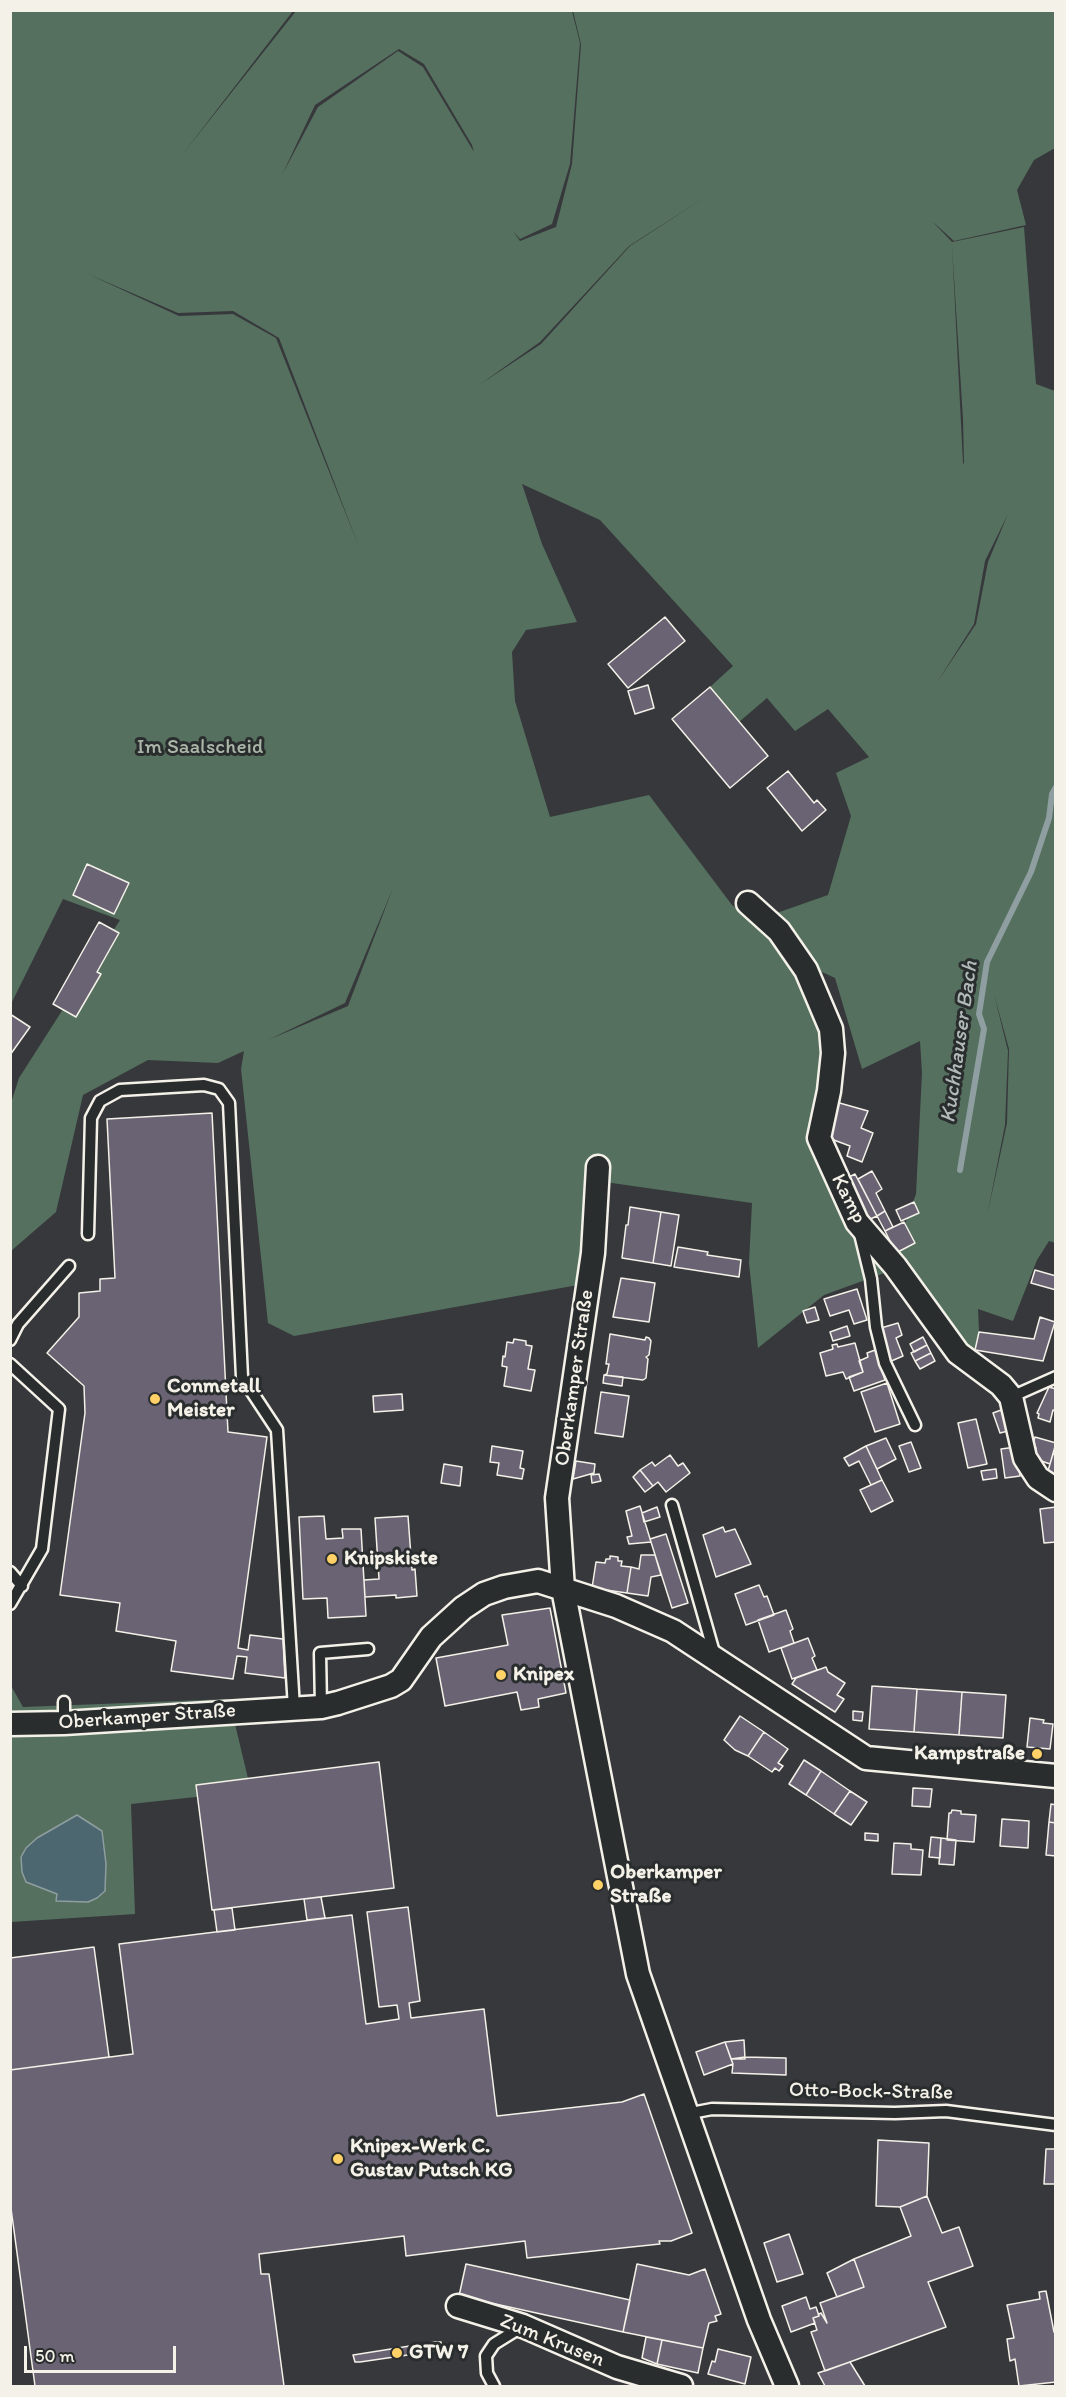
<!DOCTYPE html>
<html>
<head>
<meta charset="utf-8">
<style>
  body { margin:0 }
  #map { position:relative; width:1066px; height:2397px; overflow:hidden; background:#37383c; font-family:Itim,sans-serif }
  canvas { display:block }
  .frame { position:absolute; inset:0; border:12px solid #f4f1e8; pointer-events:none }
  .scale { position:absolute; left:24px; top:2346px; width:152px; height:27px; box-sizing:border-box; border:3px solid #f4f1e8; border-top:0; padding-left:8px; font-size:18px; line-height:21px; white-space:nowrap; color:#f4f1e8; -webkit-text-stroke:4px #2a2d2e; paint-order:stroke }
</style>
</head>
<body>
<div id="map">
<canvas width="1066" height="2397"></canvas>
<div class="frame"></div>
<div class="scale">50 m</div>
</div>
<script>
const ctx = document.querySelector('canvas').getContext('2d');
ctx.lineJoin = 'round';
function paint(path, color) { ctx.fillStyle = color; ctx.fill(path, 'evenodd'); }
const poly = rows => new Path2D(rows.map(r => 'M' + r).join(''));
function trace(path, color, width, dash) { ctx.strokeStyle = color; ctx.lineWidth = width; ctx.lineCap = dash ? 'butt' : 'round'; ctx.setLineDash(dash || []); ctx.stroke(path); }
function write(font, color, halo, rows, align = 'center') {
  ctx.font = font + ' Itim,sans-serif'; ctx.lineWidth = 6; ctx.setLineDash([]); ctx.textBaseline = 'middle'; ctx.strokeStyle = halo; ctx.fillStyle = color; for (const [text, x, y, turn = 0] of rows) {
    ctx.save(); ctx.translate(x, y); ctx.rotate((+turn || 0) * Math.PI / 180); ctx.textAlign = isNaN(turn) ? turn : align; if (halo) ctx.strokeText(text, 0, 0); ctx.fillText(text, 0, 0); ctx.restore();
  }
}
paint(poly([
  [11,11,293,11,182,155,296,11,572,11,580,43,570,164,552,224,520,239,513,231,520,241,556,227,572,164,581,44,573,11,1055,11,1055,148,1034,160,1017,190,1026,225,954,241,932,221,952,242,1024,227,1036,384,1055,391,1056,1243,1049,1241,1037,1260,1013,1321,978,1309,979,1331,973,1357,894,1254,916,1194,922,1073,920,1041,862,1069,835,978,811,967,771,915,828,895,851,816,836,773,869,757,828,709,795,731,767,698,739,722,710,687,733,666,600,520,522,484,542,544,577,622,526,630,512,652,515,701,550,817,649,795,732,905,767,929,794,957,830,1046,814,1135,890,1271,824,1295,758,1348,749,1263,752,1203,591,1180,578,1285,294,1336,268,1323,241,1069,244,1051,218,1063,148,1060,83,1095,56,1212,11,1251,11,1103,19,1078,120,920,63,899,11,1004],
  [399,49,424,64,472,145,474,152,423,67,398,51,318,107,282,175,315,105],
  [710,194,630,246,541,344,479,385,540,342,629,246],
  [952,246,963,419,964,464,963,463],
  [88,274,178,313,233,311,279,338,359,547,276,338,233,314,179,316],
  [1008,514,988,562,976,624,936,684,974,624,985,561],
  [393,888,348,1006,268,1040,345,1003],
  [994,994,1009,1049,1007,1123,987,1216,1005,1125,1008,1051],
  [10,1684,23,1707,229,1699,251,1791,131,1804,135,1914,11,1922]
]), '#55705e');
const water = poly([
  [77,1815,102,1831,106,1864,105,1891,97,1898,88,1902,56,1901,57,1894,26,1882,22,1872,21,1857,26,1848,37,1838,77,1815]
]);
paint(water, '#4c6770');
trace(water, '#8f9ea0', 1.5);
trace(poly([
  [960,1170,984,1029,979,1014,987,962,1031,872,1049,818,1052,794,1056,787]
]), '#8f9ea0', 6);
const building = poly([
  [665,617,685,641,628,688,608,664,665,617],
  [648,685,654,708,635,714,628,691,648,685],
  [710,687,768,756,730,788,672,719,710,687],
  [788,771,814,803,817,800,826,810,802,831,767,788,788,771],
  [87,864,129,883,114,914,73,895,87,864],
  [99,922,119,933,97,972,101,974,76,1017,53,1004,99,922],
  [10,1014,30,1027,10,1055,10,1014],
  [836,1102,868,1111,861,1128,873,1133,862,1162,847,1156,850,1146,823,1136,836,1102],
  [212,1113,228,1432,267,1437,238,1648,248,1650,250,1635,283,1639,285,1678,245,1673,247,1657,237,1656,233,1679,171,1671,176,1641,116,1631,120,1603,60,1595,85,1413,84,1386,47,1353,79,1317,79,1293,100,1291,100,1279,115,1278,107,1119,212,1113],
  [872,1171,882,1189,876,1193,885,1211,877,1216,858,1179,872,1171],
  [855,1174,877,1216,864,1222,843,1180,855,1174],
  [914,1202,919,1213,901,1221,896,1210,914,1202],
  [630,1207,661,1212,653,1263,622,1258,626,1225,628,1225,630,1207],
  [885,1211,893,1227,885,1231,877,1216,885,1211],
  [661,1212,679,1215,671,1266,653,1263,661,1212],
  [904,1222,915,1243,896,1253,885,1231,904,1222],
  [678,1247,708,1252,707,1255,741,1260,739,1277,674,1267,678,1247],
  [1035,1270,1056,1276,1056,1290,1031,1283,1035,1270],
  [621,1278,655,1283,649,1322,613,1317,621,1278],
  [857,1289,867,1320,854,1324,849,1310,830,1316,824,1299,857,1289],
  [815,1307,819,1320,807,1323,803,1311,815,1307],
  [1040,1317,1055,1322,1043,1361,975,1350,979,1332,1034,1339,1040,1317],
  [898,1323,902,1335,896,1338,903,1356,889,1362,881,1328,898,1323],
  [847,1326,850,1336,833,1341,830,1332,847,1326],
  [610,1334,645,1340,646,1337,649,1338,651,1341,649,1355,646,1357,648,1359,646,1378,643,1380,604,1375,607,1374,609,1364,606,1364,610,1334],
  [923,1337,927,1345,914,1352,910,1344,923,1337],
  [514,1339,526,1341,526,1345,532,1346,528,1369,535,1370,531,1391,504,1386,507,1367,502,1366,503,1356,505,1357,507,1342,513,1343,514,1339],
  [855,1343,863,1372,846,1379,843,1372,826,1376,820,1353,833,1349,832,1345,837,1344,838,1347,855,1343],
  [927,1345,931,1353,915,1361,911,1353,927,1345],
  [875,1350,885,1380,854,1391,849,1377,863,1372,859,1361,868,1357,867,1353,875,1350],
  [931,1353,935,1361,920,1369,915,1361,931,1353],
  [604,1375,623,1377,622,1386,603,1383,604,1375],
  [887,1383,900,1424,875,1432,861,1392,887,1383],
  [1049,1387,1056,1389,1056,1411,1053,1410,1050,1422,1038,1418,1039,1414,1037,1413,1049,1387],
  [601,1392,629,1396,623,1437,595,1433,601,1392],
  [402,1394,403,1410,374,1412,373,1396,402,1394],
  [1001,1410,1008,1431,1000,1433,993,1413,1001,1410],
  [976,1419,987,1464,968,1468,958,1423,976,1419],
  [1035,1437,1056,1443,1050,1464,1033,1458,1036,1448,1032,1447,1035,1437],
  [886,1438,896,1459,877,1469,866,1446,886,1438],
  [911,1442,921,1468,909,1472,899,1446,911,1442],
  [492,1446,523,1451,520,1468,524,1469,522,1479,497,1475,499,1463,490,1462,492,1446],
  [866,1446,882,1480,871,1485,859,1461,849,1466,844,1458,866,1446],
  [1016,1447,1020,1476,1005,1478,1001,1449,1016,1447],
  [1053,1454,1056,1455,1056,1477,1047,1474,1053,1454],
  [670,1455,678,1466,683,1463,690,1473,666,1492,658,1482,653,1486,640,1470,652,1462,655,1466,670,1455],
  [576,1461,595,1464,594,1473,573,1479,576,1461],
  [444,1464,462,1467,460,1486,441,1483,444,1464],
  [996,1469,997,1478,983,1480,981,1471,996,1469],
  [640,1470,653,1486,645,1492,633,1477,640,1470],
  [599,1474,601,1481,592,1483,591,1475,599,1474],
  [882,1480,893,1501,871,1512,860,1490,882,1480],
  [640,1506,651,1542,629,1544,627,1537,632,1536,626,1511,640,1506],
  [657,1507,660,1517,644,1522,642,1513,657,1507],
  [1056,1507,1056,1542,1044,1543,1040,1509,1056,1507],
  [324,1516,326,1539,343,1538,342,1529,361,1529,366,1616,328,1618,327,1598,303,1599,299,1517,324,1516],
  [408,1516,412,1570,415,1569,417,1596,396,1598,396,1595,365,1597,364,1580,379,1579,375,1518,408,1516],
  [723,1527,725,1532,735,1529,751,1564,716,1577,703,1535,723,1527],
  [666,1534,688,1603,672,1608,650,1539,666,1534],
  [641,1555,655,1555,661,1575,651,1577,648,1596,627,1593,631,1567,639,1569,641,1555],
  [610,1556,618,1557,618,1561,622,1561,621,1566,631,1567,627,1593,592,1588,596,1562,605,1563,606,1559,610,1559,610,1556],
  [759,1585,764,1597,767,1596,774,1615,746,1625,735,1594,759,1585],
  [550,1608,566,1693,538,1699,539,1707,521,1710,517,1692,445,1706,436,1658,508,1645,502,1615,550,1608],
  [786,1610,793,1629,790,1631,794,1643,769,1652,758,1620,786,1610],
  [808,1638,815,1656,812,1658,817,1670,792,1679,781,1648,808,1638],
  [826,1667,828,1672,845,1683,837,1695,844,1699,835,1712,792,1684,796,1678,826,1667],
  [872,1686,917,1689,914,1732,869,1729,872,1686],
  [917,1689,962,1692,959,1735,914,1732,917,1689],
  [962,1692,1006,1695,1003,1738,959,1735,962,1692],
  [853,1711,863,1712,862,1721,853,1720,853,1711],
  [740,1716,764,1732,748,1756,735,1750,724,1740,740,1716],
  [1030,1718,1044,1720,1043,1723,1053,1724,1050,1749,1027,1747,1030,1718],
  [764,1732,788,1749,778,1763,783,1766,779,1771,775,1768,772,1772,748,1756,764,1732],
  [804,1760,821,1771,806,1795,789,1784,804,1760],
  [379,1762,394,1888,212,1910,196,1785,379,1762],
  [821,1771,850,1791,834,1814,806,1795,821,1771],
  [913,1788,932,1789,930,1807,912,1806,913,1788],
  [850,1791,867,1802,851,1825,834,1814,850,1791],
  [1051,1804,1056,1805,1056,1823,1049,1822,1051,1804],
  [952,1810,961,1811,961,1814,976,1815,974,1842,947,1840,949,1813,951,1813,952,1810],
  [1002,1819,1029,1821,1028,1848,1000,1846,1002,1819],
  [1049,1822,1056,1823,1056,1856,1046,1855,1049,1822],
  [865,1833,878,1834,878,1841,865,1840,865,1833],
  [931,1837,941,1838,940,1858,929,1857,931,1837],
  [941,1838,956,1840,954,1865,939,1864,941,1838],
  [894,1843,911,1844,911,1849,923,1850,921,1875,892,1874,894,1843],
  [321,1897,325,1918,307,1920,304,1899,321,1897],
  [408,1907,420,2001,409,2003,411,2018,484,2009,497,2116,622,2102,644,2094,692,2233,671,2241,659,2241,660,2244,527,2258,525,2241,406,2256,404,2236,259,2254,261,2274,269,2274,284,2386,35,2386,10,2201,10,2070,133,2054,119,1944,352,1915,366,2024,399,2019,397,2005,379,2007,367,1912,408,1907],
  [232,1908,235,1930,217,1932,214,1910,232,1908],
  [94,1947,109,2057,10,2070,10,1958,94,1947],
  [744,2040,745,2059,731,2059,725,2042,744,2040],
  [725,2042,733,2064,704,2075,696,2052,725,2042],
  [745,2057,786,2058,786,2075,732,2073,733,2064,731,2059,745,2057],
  [878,2140,929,2143,927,2196,900,2207,876,2206,878,2140],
  [1046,2149,1056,2149,1056,2184,1044,2184,1046,2149],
  [927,2196,942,2233,959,2227,973,2266,928,2282,946,2327,825,2371,811,2332,817,2330,813,2318,819,2316,819,2314,821,2313,827,2323,820,2303,864,2287,854,2259,911,2236,900,2207,927,2196],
  [789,2234,803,2274,777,2282,764,2243,789,2234],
  [854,2259,864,2287,837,2297,827,2273,854,2259],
  [466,2264,630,2300,623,2332,459,2296,466,2264],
  [637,2264,689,2275,705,2269,721,2314,715,2316,717,2321,709,2323,703,2348,623,2332,637,2264],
  [1046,2291,1054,2332,1056,2332,1056,2382,1019,2386,1015,2359,1010,2361,1007,2339,1014,2338,1007,2305,1040,2299,1039,2292,1046,2291],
  [806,2297,810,2309,816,2307,819,2316,813,2318,815,2323,791,2332,782,2306,806,2297],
  [646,2337,662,2340,657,2364,642,2358,646,2337],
  [662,2340,703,2348,698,2373,657,2364,662,2340],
  [435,2342,441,2342,442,2350,360,2362,355,2362,353,2355,435,2342],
  [718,2349,751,2357,745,2384,708,2374,712,2361,715,2362,718,2349],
  [850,2362,865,2386,825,2386,818,2373,850,2362]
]);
paint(building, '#6a6374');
trace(building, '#f4f1e8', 1.5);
const lane = poly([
  [88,1234,91,1118,100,1101,120,1090,204,1085,219,1089,229,1103,242,1377,277,1430,294,1708],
  [860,1234,871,1279,876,1327,885,1363,915,1425],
  [10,1340,18,1324,69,1266],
  [10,1364,59,1409,42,1549,10,1604],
  [1011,1397,1056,1377],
  [672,1505,715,1656],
  [10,1572,22,1586],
  [64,1702,64,1723],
  [321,1707,320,1653,368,1649],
  [686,2114,712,2109,895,2113,946,2111,1056,2125],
  [494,2386,487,2373,486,2356,494,2344,523,2326]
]);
const street = poly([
  [748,903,779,931,806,970,831,1029,833,1053,829,1091,819,1138,857,1222,895,1266,958,1353,1001,1385,1011,1397,1025,1458,1038,1478,1056,1490],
  [598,1167,593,1253,557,1498,563,1589,638,1974,759,2320,787,2386],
  [10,1724,64,1723,321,1707,338,1703,391,1686,401,1680,431,1637,463,1608,484,1594,504,1587,538,1581,616,1606,673,1631,866,1758,1056,1776],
  [458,2306,523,2326,617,2367,681,2386]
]);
trace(lane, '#f4f1e8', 15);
trace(street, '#f4f1e8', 27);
trace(lane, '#2a2d2e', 10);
trace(street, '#2a2d2e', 22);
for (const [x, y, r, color] of [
  [155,1399,6,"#ffd166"],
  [332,1559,6,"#ffd166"],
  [501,1675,6,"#ffd166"],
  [1037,1754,6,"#ffd166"],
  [598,1885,6,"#ffd166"],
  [338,2159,6,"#ffd166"],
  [397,2353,6,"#ffd166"]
]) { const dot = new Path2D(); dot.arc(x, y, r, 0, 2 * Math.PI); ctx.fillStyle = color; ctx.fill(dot); trace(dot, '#2a2d2e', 2); }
write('21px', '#acb7aa', '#2a2d2e', [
  ["Im Saalscheid",200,748]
]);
write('21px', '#f4f1e8', '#2a2d2e', [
  ["Kamp",848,1199,63],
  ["Oberkamper Straße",575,1378,-82],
  ["Oberkamper Straße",147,1717,-4],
  ["Otto-Bock-Straße",871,2092,1],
  ["Zum Krusen",552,2341,22]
]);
write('bold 21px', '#f4f1e8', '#2a2d2e', [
  ["Conmetall",167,1387],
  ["Meister",167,1411],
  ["Knipskiste",344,1559],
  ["Knipex",513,1675],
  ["Kampstraße",1025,1754,"right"],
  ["Oberkamper",610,1873],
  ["Straße",610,1897],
  ["Knipex-Werk C.",350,2147],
  ["Gustav Putsch KG",350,2171],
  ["GTW 7",409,2353]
], 'left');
write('italic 22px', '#b1bab8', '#2a2d2e', [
  ["Kuchhauser Bach",960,1042,-82]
]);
</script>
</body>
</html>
